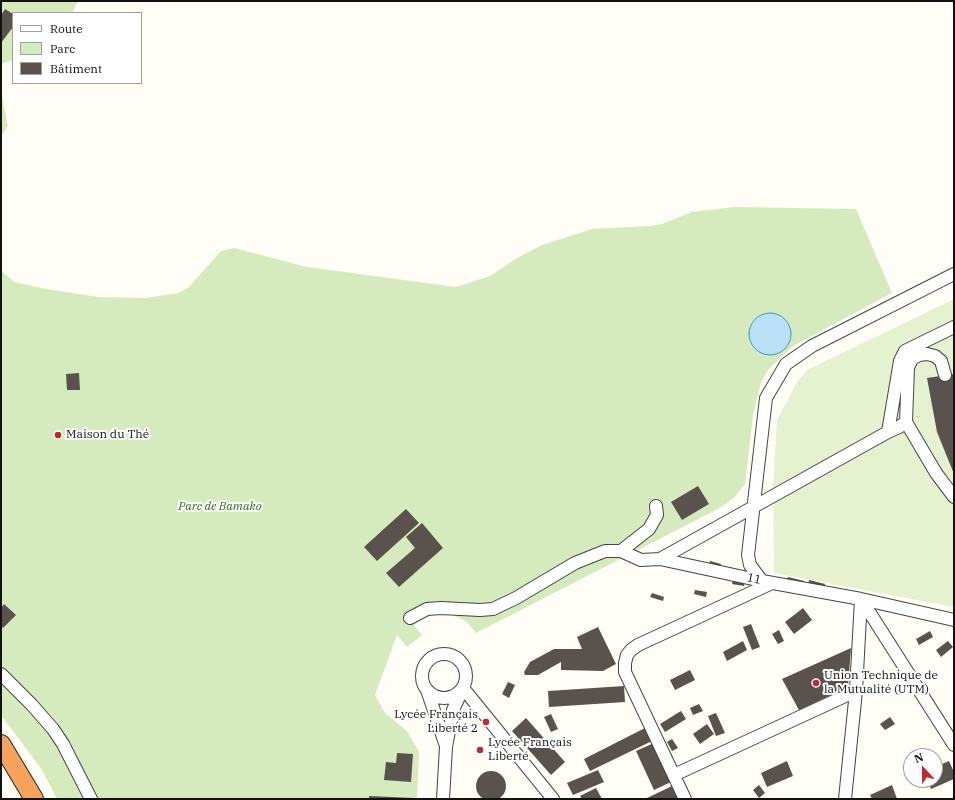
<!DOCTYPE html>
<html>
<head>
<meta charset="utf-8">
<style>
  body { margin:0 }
  #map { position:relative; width:955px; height:800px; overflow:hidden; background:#fffdf5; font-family:"IBM Plex Serif",serif }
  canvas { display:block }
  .frame { position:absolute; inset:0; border:2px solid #111; pointer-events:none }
  .legend { position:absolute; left:12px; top:12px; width:130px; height:72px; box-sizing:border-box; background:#fff; border:1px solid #a0a0a0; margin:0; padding:5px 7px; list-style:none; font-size:12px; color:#111 }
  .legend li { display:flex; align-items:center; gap:8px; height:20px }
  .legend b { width:20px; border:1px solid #a0a0a0 }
  .north { position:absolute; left:903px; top:748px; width:40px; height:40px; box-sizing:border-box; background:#fff; border:1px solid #a0a0a0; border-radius:50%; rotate:338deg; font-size:11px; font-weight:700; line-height:16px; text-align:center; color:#111 }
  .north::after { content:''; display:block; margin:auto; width:14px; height:18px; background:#c4262e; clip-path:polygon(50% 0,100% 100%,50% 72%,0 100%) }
</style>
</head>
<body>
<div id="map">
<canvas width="955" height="800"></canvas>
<div class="frame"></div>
<ul class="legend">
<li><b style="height:5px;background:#fff"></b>Route</li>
<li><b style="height:11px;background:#d5ebbd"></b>Parc</li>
<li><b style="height:11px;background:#5a524d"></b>Bâtiment</li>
</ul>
<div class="north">N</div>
</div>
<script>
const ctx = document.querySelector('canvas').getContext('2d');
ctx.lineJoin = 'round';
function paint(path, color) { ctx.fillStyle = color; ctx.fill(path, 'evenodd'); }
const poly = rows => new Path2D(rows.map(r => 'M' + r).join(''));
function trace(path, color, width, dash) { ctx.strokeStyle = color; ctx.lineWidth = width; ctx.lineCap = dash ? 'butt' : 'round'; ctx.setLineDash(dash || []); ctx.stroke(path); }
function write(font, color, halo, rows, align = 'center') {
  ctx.font = font + ' "IBM Plex Serif",serif'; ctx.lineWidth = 4; ctx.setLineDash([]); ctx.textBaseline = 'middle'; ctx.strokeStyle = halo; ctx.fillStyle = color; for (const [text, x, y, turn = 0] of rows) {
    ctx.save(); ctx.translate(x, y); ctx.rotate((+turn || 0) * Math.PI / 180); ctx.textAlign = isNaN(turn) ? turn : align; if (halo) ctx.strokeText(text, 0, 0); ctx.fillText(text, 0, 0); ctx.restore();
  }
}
paint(poly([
  [1,1,78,1,72,13,13,13,13,60,1,64],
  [1,91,8,126,1,136],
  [734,207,856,209,892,293,793,346,769,369,761,382,753,416,745,484,734,498,718,509,476,633,466,621,452,615,438,613,421,619,414,625,422,635,407,647,397,635,375,695,385,713,407,731,419,752,417,799,57,799,42,770,1,715,1,270,14,282,46,289,98,297,146,298,178,293,188,288,221,251,234,248,307,267,456,287,490,276,517,258,542,245,592,229,650,226,662,224,692,212]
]), '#d5ebbd');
paint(poly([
  [954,299,954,607,774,573,773,485,777,420,797,382,807,370]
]), '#e6f2cf');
const water = poly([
  '749 334a21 21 0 1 1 42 0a21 21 0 1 1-42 0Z'
]);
paint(water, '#b9e0f7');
trace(water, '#3f96cf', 1);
paint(poly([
  [5,9,13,14,13,27,1,43,1,15],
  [79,373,80,390,67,390,66,374],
  [954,374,954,474,937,432,927,378],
  [698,486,709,504,682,520,671,502],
  [406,509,419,523,377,561,364,547],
  [422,523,443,548,399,587,386,573,415,548,406,537],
  [710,561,721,564,720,568,709,565],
  [788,577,804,581,802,585,786,581],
  [733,579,745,581,744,586,732,584],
  [809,580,825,584,824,588,808,585],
  [695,590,707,592,706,597,694,594],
  [652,593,664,597,663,601,650,597],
  [4,604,16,615,3,628,1,625,1,608],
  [803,608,812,620,794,634,785,622],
  [751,624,760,647,752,650,743,627],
  [598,627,616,664,603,671,561,670,561,662,538,675,525,675,524,672,530,662,554,649,582,649,577,637],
  [779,630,784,641,778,644,772,634],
  [930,631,933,637,919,645,916,639],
  [743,641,747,650,727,661,723,652],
  [948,641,953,647,941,657,936,650],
  [851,648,848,687,799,710,782,679],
  [690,670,695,680,675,690,670,680],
  [508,682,515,685,509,698,502,694],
  [624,686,625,702,549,707,548,691],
  [699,704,703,711,693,715,690,708],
  [681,711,686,719,665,732,660,724],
  [716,713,725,733,716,736,708,716],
  [551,714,558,729,551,732,544,717],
  [890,717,895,724,885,730,880,724],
  [526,718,565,762,551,775,512,731],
  [707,724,714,734,700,744,693,734],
  [645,728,652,741,590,771,584,759],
  [672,739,678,748,672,751,667,742],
  [654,743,671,782,654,790,636,751],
  [397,753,413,754,411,782,384,780,386,762,396,763],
  [787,761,793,776,767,787,761,773],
  [949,761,954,772,954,779,931,789,927,780,935,780,935,767],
  [598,770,604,782,573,795,567,783],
  '476 786a15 15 0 1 1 30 0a15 15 0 1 1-30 0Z',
  [759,785,765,793,759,798,753,790],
  [892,785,897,799,872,799,870,795],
  [672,786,678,799,645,799],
  [596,788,602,799,582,799,580,796],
  [369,796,414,798,414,799,369,799]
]), '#5a524d');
const minor = poly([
  [906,422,936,473,954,497],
  [888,432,900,361,905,351,954,327],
  [621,551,649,529,657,515,656,506],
  [660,559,888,432,899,427,906,422,908,367,912,359,919,355,927,354,935,356,941,361,945,375],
  [762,581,750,565,748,555,766,398,786,364,812,346,954,274],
  [861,599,954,745],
  [410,618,427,609,441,608,480,610,493,609,516,598,575,563,605,551,621,551,641,560,660,559,762,581,861,599,954,620],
  '422 676a22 22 0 1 1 44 0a22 22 0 1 1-44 0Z',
  [1,674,32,705,53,729,63,744,91,799],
  [427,690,446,746],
  [674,775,856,691],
  [443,799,446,747,453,710,463,688,553,799],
  [685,799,625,672,625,663,627,655,631,650,638,645,772,583],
  [845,799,856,691,861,599]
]);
const highway = poly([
  [1,744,34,799]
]);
trace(minor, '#444', 14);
trace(highway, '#222', 20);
trace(minor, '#fff', 12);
trace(highway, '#f5a25d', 18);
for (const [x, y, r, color] of [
  [58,435,4,"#c4262e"],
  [816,683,4,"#c4262e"],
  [486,722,4,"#c4262e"],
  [480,750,4,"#c4262e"]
]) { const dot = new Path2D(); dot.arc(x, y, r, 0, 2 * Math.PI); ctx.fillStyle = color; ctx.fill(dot); trace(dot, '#fff', 1.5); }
write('12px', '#111', '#fff', [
  ["Maison du Thé",66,435],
  ["Union Technique de",824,676],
  ["la Mutualité (UTM)",824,690],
  ["Lycée Français",478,715,"right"],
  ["Liberté 2",478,729,"right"],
  ["Lycée Français",488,743],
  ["Liberté",488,757]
], 'left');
write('italic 12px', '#2f6b1f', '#fff', [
  ["Parc de Bamako",220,507]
]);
write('12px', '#111', '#fff', [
  ["11",754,579,12]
]);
</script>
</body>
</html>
